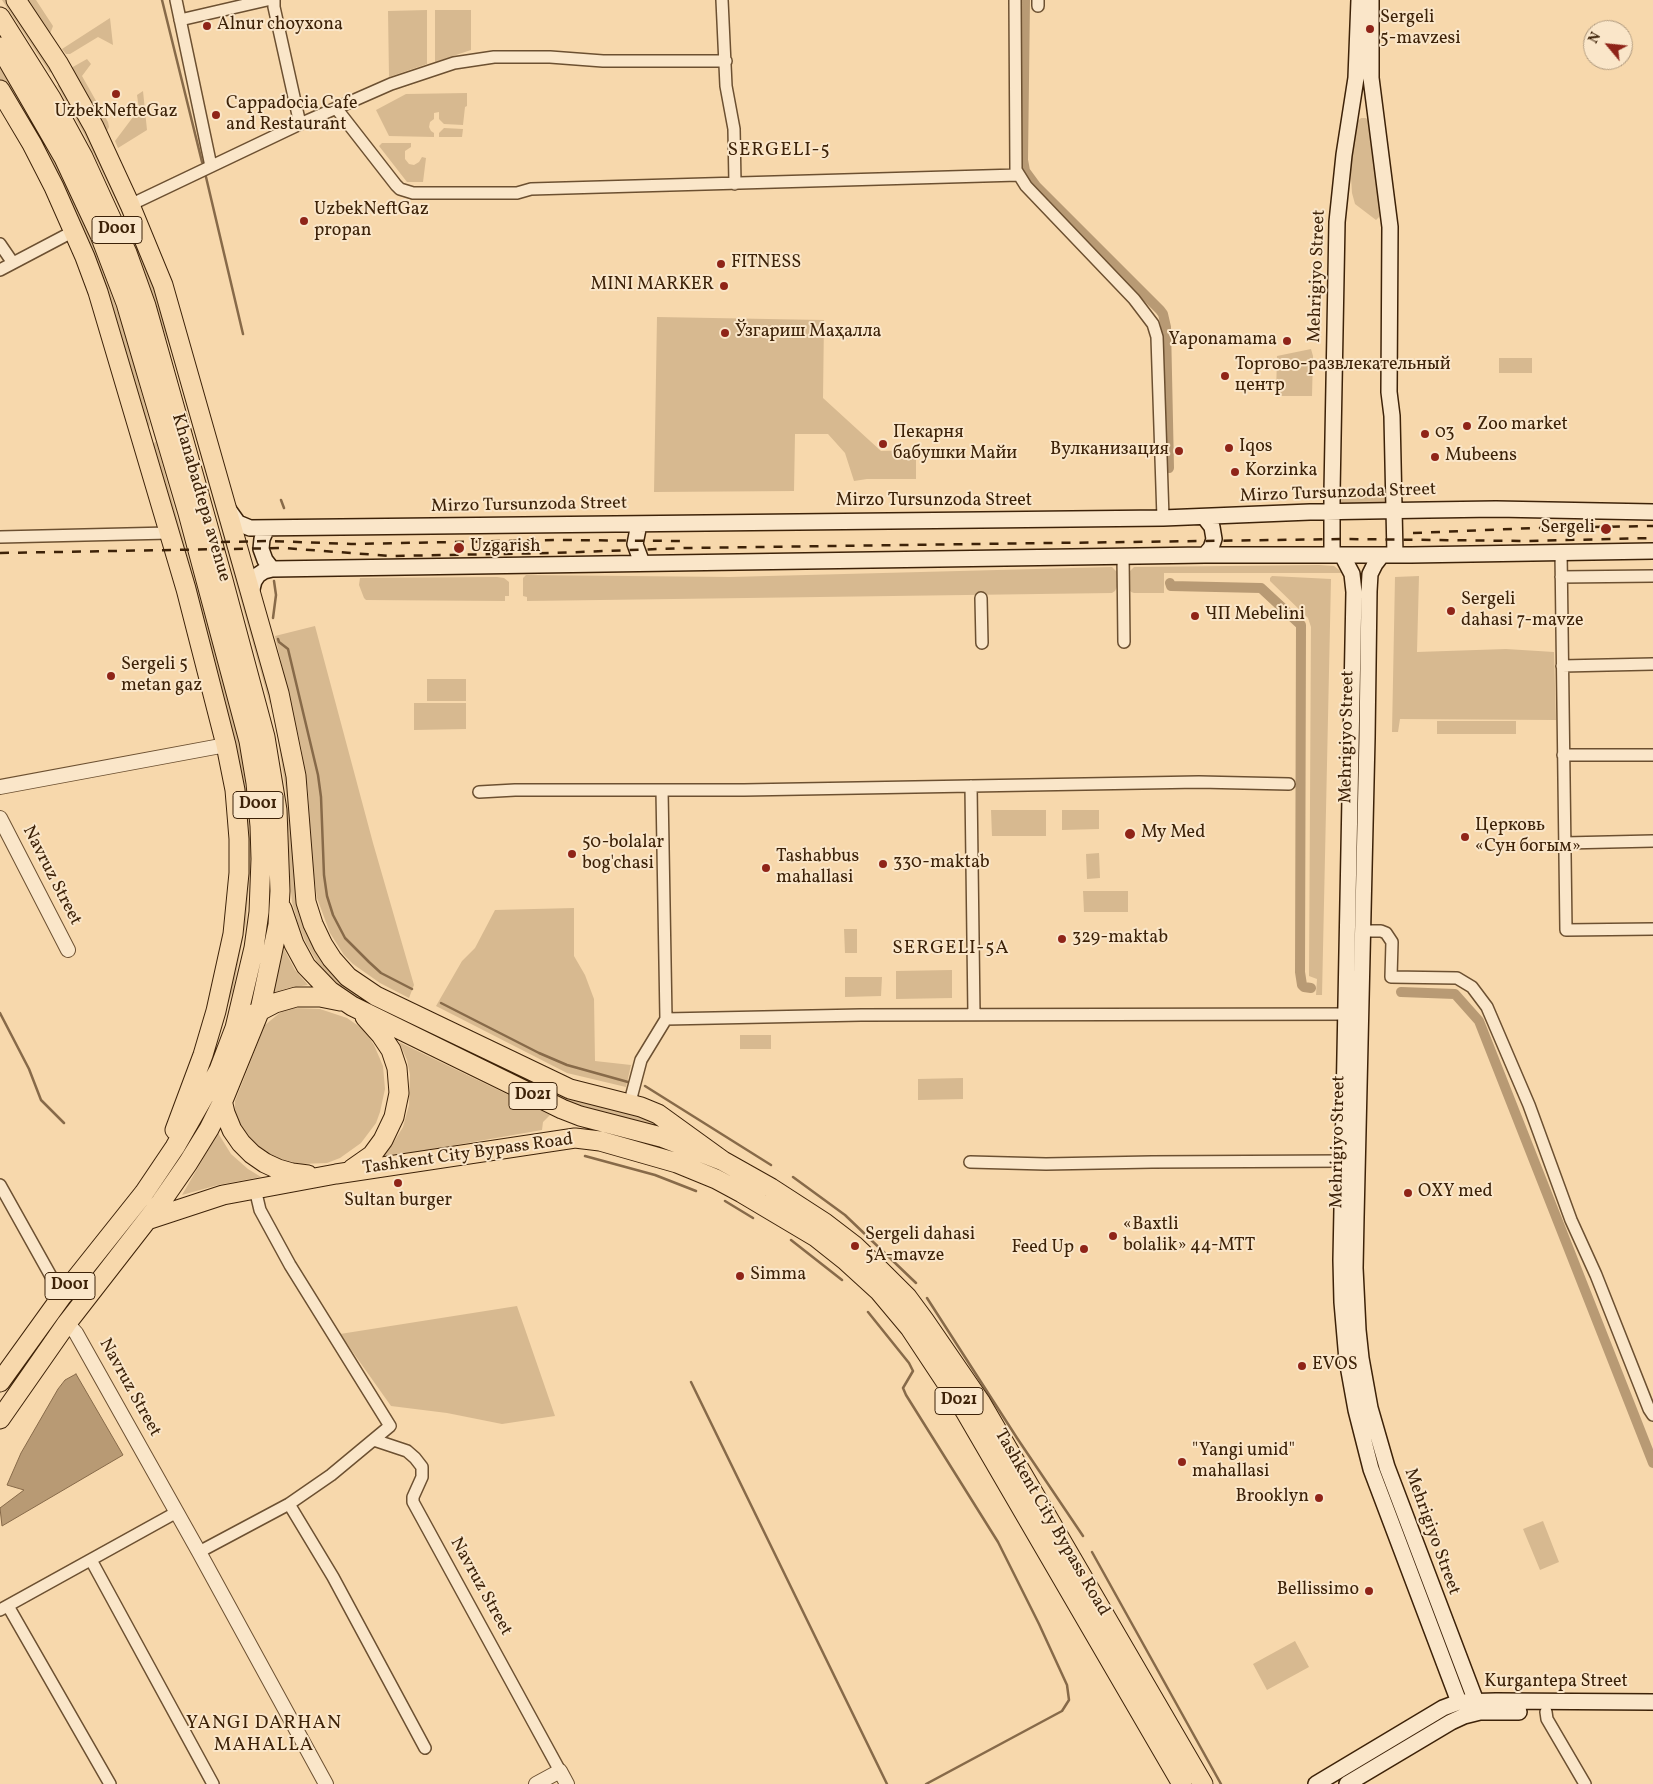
<!DOCTYPE html>
<html>
<head>
<meta charset="utf-8">
<style>
  body { margin:0 }
  #map { position:relative; width:1653px; height:1784px; overflow:hidden; background:#f7d8ac; font-family:Vollkorn,serif }
  canvas { display:block }
  .north { position:absolute; left:1583px; top:20px; width:50px; height:50px; box-sizing:border-box; background:#fae6c9; border:1px solid #ae987c; border-radius:50%; rotate:298deg; font-size:14px; font-weight:700; line-height:20px; text-align:center; color:#3d2208 }
  .north::after { content:''; display:block; margin:auto; width:18px; height:22px; background:#8f2418; clip-path:polygon(50% 0,100% 100%,50% 72%,0 100%) }
</style>
</head>
<body>
<div id="map">
<canvas width="1653" height="1784"></canvas>
<div class="north">N</div>
</div>
<script>
const ctx = document.querySelector('canvas').getContext('2d');
ctx.lineJoin = 'round';
function paint(path, color) { ctx.fillStyle = color; ctx.fill(path, 'evenodd'); }
const poly = rows => new Path2D(rows.map(r => 'M' + r).join(''));
function trace(path, color, width, dash) { ctx.strokeStyle = color; ctx.lineWidth = width; ctx.lineCap = dash ? 'butt' : 'round'; ctx.setLineDash(dash || []); ctx.stroke(path); }
function write(font, color, halo, rows, align = 'center') {
  ctx.font = font + ' Vollkorn,serif'; ctx.lineWidth = 4; ctx.setLineDash([]); ctx.textBaseline = 'middle'; ctx.strokeStyle = halo; ctx.fillStyle = color; for (const [text, x, y, turn = 0] of rows) {
    ctx.save(); ctx.translate(x, y); ctx.rotate((+turn || 0) * Math.PI / 180); ctx.textAlign = isNaN(turn) ? turn : align; if (halo) ctx.strokeText(text, 0, 0); ctx.fillText(text, 0, 0); ctx.restore();
  }
}
paint(poly([
  [2,0,9,0,54,67,50,73],
  [27,0,36,0,53,26,50,34],
  [427,10,427,64,389,77,388,11],
  [435,10,471,10,471,50,435,62],
  [110,18,113,45,98,37,70,54,66,54,62,49],
  [87,59,91,64,82,76,108,122,109,127,106,133,71,68],
  [0,67,23,103,48,147,90,237,124,329,150,424,149,428,145,426,20,112,0,80],
  [57,85,66,88,129,215,127,224,85,136],
  [143,91,147,130,118,148,115,141,139,109,137,95],
  [467,93,467,106,465,107,463,125,444,124,439,119,439,112,434,113,434,119,430,122,429,127,431,131,434,133,434,137,389,136,376,110,406,94],
  [1361,118,1366,118,1370,123,1381,203,1379,217,1376,220,1355,204,1352,193,1350,163,1356,123],
  [444,128,463,129,462,137,439,137,439,133],
  [382,143,411,143,411,147,405,151,405,159,409,164,414,165,419,162,422,157,426,158,423,182,407,182,379,146],
  [134,233,148,261,273,694,270,705,173,357,134,244],
  [657,317,824,320,823,398,881,451,916,450,916,479,867,479,854,481,845,453,828,434,795,434,794,491,654,492],
  [1311,349,1313,356,1312,396,1276,396,1277,356],
  [1499,358,1532,358,1532,373,1499,373],
  [155,442,156,442,236,727,241,753,248,804,251,857,246,923,233,990,216,1040,245,858,151,450],
  [1339,494,1385,494,1385,504,1339,504],
  [1319,565,1334,566,1343,573,1164,573,1164,593,1134,593,1131,592,1129,589,1129,572,1134,567],
  [1112,567,1117,572,1117,587,1115,591,1112,593,527,601,527,597,523,596,523,578,526,575,730,577],
  [1272,576,1331,579,1322,995,1316,995,1317,979,1309,976,1311,627,1308,618,1270,581,1270,578],
  [1419,576,1417,652,1506,649,1554,652,1556,720,1400,719,1398,732,1392,732,1395,577],
  [497,577,504,578,509,582,509,596,505,596,505,601,366,600,364,598,359,585,360,578],
  [315,626,373,843,414,985,409,998,380,983,353,964,344,955,330,933,317,898,312,860,308,791,301,747,275,636],
  [427,679,466,679,466,701,427,701],
  [414,703,466,703,466,729,414,730],
  [280,719,294,812,329,966,641,1112,677,1132,572,1103,356,998,339,986,331,979,317,962,306,943,298,923,292,902,290,880,287,798,276,728],
  [1437,721,1516,721,1516,734,1437,734],
  [991,810,1046,810,1046,836,992,836],
  [1062,810,1099,810,1099,829,1062,830],
  [1099,853,1100,878,1087,879,1086,854],
  [1083,891,1128,891,1128,912,1084,912],
  [574,908,574,956,585,975,594,999,595,1061,631,1065,626,1087,567,1073,436,1006,462,961,475,948,495,910],
  [844,929,857,929,857,953,845,953],
  [283,947,295,970,308,985,288,988,273,993],
  [952,970,952,998,896,999,896,971],
  [845,977,882,977,881,996,845,997],
  [294,1008,320,1009,347,1018,360,1027,368,1036,374,1045,383,1066,385,1089,380,1112,376,1123,361,1143,340,1158,327,1163,301,1164,276,1158,253,1142,244,1132,235,1112,235,1101,265,1025,282,1011],
  [740,1035,771,1035,771,1049,740,1049],
  [399,1042,550,1115,543,1122,542,1130,381,1158,395,1140,403,1127,409,1105,410,1075,407,1060],
  [963,1078,963,1099,918,1100,918,1079],
  [218,1133,231,1154,248,1169,261,1177,218,1185,182,1195],
  [517,1306,555,1416,502,1424,447,1413,391,1406,340,1334],
  [1543,1521,1559,1562,1540,1570,1523,1529],
  [1295,1641,1309,1667,1267,1690,1253,1664]
]), '#d7b990');
const water = poly([
  [76,1374,123,1455,2,1526,0,1508,24,1490,7,1485,21,1453,58,1389,65,1380,76,1374]
]);
paint(water, '#b89a74');
trace(water, '#876a49', 1);
trace(poly([
  [162,0,202,162],
  [206,177,243,334],
  [281,500,284,508],
  [273,618,276,595,274,581],
  [278,639,279,642,288,649,318,775,321,797,324,875,327,896,333,915,345,938,369,962,381,973,412,989],
  [441,1003,539,1053,567,1065,628,1082],
  [0,1013,29,1069,41,1100,64,1123],
  [645,1086,771,1165],
  [585,1156,655,1175,696,1191],
  [793,1177,845,1215,916,1283],
  [725,1201,753,1218],
  [791,1240,842,1280],
  [927,1298,1017,1438,1083,1536],
  [868,1312,909,1363,913,1371,903,1388,906,1395,998,1542,1039,1624,1067,1685,1069,1700,1062,1711,926,1784],
  [691,1382,887,1784],
  [1092,1552,1221,1784]
]), '#876a49', 2.5);
trace(poly([
  [1025,0,1023,160,1025,171,1036,186,1160,310,1163,314,1166,327,1169,468],
  [1170,583,1171,586,1261,588,1301,625,1300,972,1302,985,1304,987,1311,988],
  [1401,992,1455,994,1479,1021,1653,1463]
]), '#b89a74', 10);
const minor = poly([
  [176,0,211,166],
  [274,0,274,7,300,124],
  [722,0,726,86,734,129,735,184],
  [1015,0,1016,170,1026,186,1134,299,1153,324,1157,337,1163,518],
  [1038,6,1038,0],
  [180,20,267,0],
  [336,108,396,185,400,189,413,193,517,193,531,189,1018,175],
  [130,205,300,124,391,84,454,63,494,57,550,57,603,61,726,61],
  [0,244,13,263],
  [0,270,74,231],
  [0,537,169,533],
  [1561,552,1566,930,1653,929],
  [1123,556,1124,642],
  [1561,577,1653,576],
  [981,598,982,643],
  [1562,666,1653,664],
  [1563,755,1653,755],
  [971,786,974,1015],
  [479,792,515,790,744,790,1199,782,1289,784],
  [1565,843,1653,841],
  [1362,931,1381,931,1386,933,1392,942,1391,977,1457,978,1472,987,1487,1007,1529,1105,1571,1220,1596,1275,1649,1409,1653,1415],
  [666,1019,861,1015,1352,1014],
  [631,1105,632,1094,641,1060,666,1019,662,790],
  [970,1162,1046,1164,1152,1162,1344,1161],
  [0,1185,62,1296],
  [374,1440,407,1451,415,1458,422,1467,422,1477,413,1497,413,1502,560,1771],
  [289,1504,333,1577,425,1748],
  [199,1552,289,1504,331,1475,390,1426,290,1265,260,1210,255,1189],
  [91,1560,213,1784],
  [8,1606,110,1784],
  [0,1610,177,1512],
  [1546,1712,1547,1719,1585,1784]
]);
const tertiary = poly([
  [0,787,226,745],
  [0,818,68,950],
  [67,1323,76,1333,199,1552,326,1784],
  [536,1784,560,1771,567,1784]
]);
const secondary = poly([
  [1371,0,1371,78,1390,227,1389,392,1392,416,1395,555],
  [228,509,238,523,250,528,1163,518,1310,512,1428,510,1496,509,1653,512],
  [1205,518,1212,527,1214,539,1211,548,1205,555],
  [639,524,635,544,642,563],
  [267,528,262,539,261,549,265,560,272,569],
  [1332,555,1332,492,1337,222,1344,155,1356,78,1359,0],
  [1342,555,1352,574,1354,592,1341,1260,1342,1302,1347,1360,1356,1410,1371,1469,1459,1702],
  [1382,555,1375,564,1370,574,1369,591,1367,738,1356,1217,1355,1268,1358,1330,1361,1358,1370,1408,1387,1467,1480,1712],
  [251,593,254,581,258,575,264,571,272,569,1205,555,1411,555,1653,551],
  [1316,1784,1443,1708,1459,1702,1496,1701,1653,1702],
  [1347,1784,1451,1722,1464,1716,1480,1712,1519,1712]
]);
const trunk = poly([
  [16,0,58,63,94,127,130,205,163,285,279,693,296,776,306,902,313,924,323,945,332,959,348,977,376,996,570,1089,641,1107,658,1114,723,1161],
  [0,17,51,98,83,157,127,253,146,306,223,580,265,737,277,810,280,891,278,925,260,1010,222,1103,209,1129,188,1163,161,1202,67,1323,0,1419],
  [0,47,64,158,100,235,126,303,188,513,249,741,256,783,260,826,261,859,259,912,254,948,235,1028,219,1070,175,1147,144,1193,62,1296,0,1382],
  [0,90,32,144,54,187,85,257,98,292,186,589,226,745,235,790,239,839,239,873,233,934,216,1011,203,1055,175,1130],
  [282,909,294,944,306,966,330,991,352,1006,562,1109,580,1116,661,1137,723,1161,771,1188,825,1223,855,1246,879,1269,907,1297,924,1320,981,1403,1203,1784],
  [252,1015,275,1003,296,997,320,997,340,1001],
  [221,1096,225,1113,232,1130,241,1143,252,1154,265,1163,278,1169,292,1173,308,1175],
  [352,1169,372,1155,383,1140,394,1117,399,1093,397,1068,391,1050,381,1035,365,1017],
  [147,1220,223,1195,336,1174,575,1138,600,1141,677,1163,716,1179,742,1193,816,1237,845,1260,879,1291,910,1328,965,1411,1182,1784]
]);
trace(minor, '#6c5031', 14);
trace(tertiary, '#6c5031', 16);
trace(secondary, '#3d2208', 18);
trace(trunk, '#3d2208', 21);
trace(minor, '#fae6c9', 11);
trace(tertiary, '#fae6c9', 14);
trace(secondary, '#fae6c9', 15);
trace(trunk, '#f7d8ac', 19);
trace(poly([
  [1413,533,1536,528,1653,526],
  [221,542,270,541,351,544,557,540,681,541],
  [0,553,284,548,391,556,553,553,685,548,1346,539,1527,541,1653,538]
]), '#3d2208', 2.5, [9, 9]);
for (const [x, y, r, color] of [
  [207,26,5,"#8f2418"],
  [1370,29,5,"#8f2418"],
  [116,94,5,"#8f2418"],
  [216,115,5,"#8f2418"],
  [304,221,5,"#8f2418"],
  [721,264,5,"#8f2418"],
  [724,286,5,"#8f2418"],
  [725,333,5,"#8f2418"],
  [1287,341,5,"#8f2418"],
  [1225,376,5,"#8f2418"],
  [1467,426,5,"#8f2418"],
  [1425,434,5,"#8f2418"],
  [883,444,5,"#8f2418"],
  [1229,448,5,"#8f2418"],
  [1179,451,5,"#8f2418"],
  [1435,457,5,"#8f2418"],
  [1235,472,5,"#8f2418"],
  [1606,529,6,"#8f2418"],
  [459,548,6,"#8f2418"],
  [1451,611,5,"#8f2418"],
  [1195,616,5,"#8f2418"],
  [111,676,5,"#8f2418"],
  [1130,834,6,"#8f2418"],
  [1465,837,5,"#8f2418"],
  [572,854,5,"#8f2418"],
  [883,864,5,"#8f2418"],
  [766,868,5,"#8f2418"],
  [1062,939,5,"#8f2418"],
  [398,1183,5,"#8f2418"],
  [1408,1193,5,"#8f2418"],
  [1113,1236,5,"#8f2418"],
  [855,1246,5,"#8f2418"],
  [1084,1249,5,"#8f2418"],
  [740,1276,5,"#8f2418"],
  [1302,1366,5,"#8f2418"],
  [1182,1462,5,"#8f2418"],
  [1319,1498,5,"#8f2418"],
  [1369,1591,5,"#8f2418"]
]) { const dot = new Path2D(); dot.arc(x, y, r, 0, 2 * Math.PI); ctx.fillStyle = color; ctx.fill(dot); trace(dot, '#fae6c9', 2); }
for (const [x, y, w] of [
  [117,230,50],
  [258,805,50],
  [533,1096,48],
  [70,1286,50],
  [959,1401,48]
]) { const box = new Path2D(); box.roundRect(x - w / 2, y - 13.5, w, 27, 4); ctx.fillStyle = '#fae6c9'; ctx.fill(box); trace(box, '#3d2208', 1); }
write('bold 16px', '#3d2208', null, [
  ["D001",117,230],
  ["D001",258,805],
  ["D021",533,1096],
  ["D001",70,1286],
  ["D021",959,1401]
]);
write('18px', '#3d2208', '#fae6c9', [
  ["Sergeli",1380,19],
  ["5-mavzesi",1380,40],
  ["Alnur choyxona",217,26],
  ["Cappadocia Cafe",226,105],
  ["and Restaurant",226,126],
  ["UzbekNefteGaz",116,113,"center"],
  ["UzbekNeftGaz",314,211],
  ["propan",314,232],
  ["FITNESS",731,264],
  ["MINI MARKER",714,286,"right"],
  ["Ўзгариш Маҳалла",735,333],
  ["Yaponamama",1277,341,"right"],
  ["Торгово-развлекательный",1235,366],
  ["центр",1235,387],
  ["Zoo market",1477,426],
  ["Пекарня",893,434],
  ["бабушки Майи",893,455],
  ["03",1435,434],
  ["Iqos",1239,448],
  ["Вулканизация",1169,451,"right"],
  ["Mubeens",1445,457],
  ["Korzinka",1245,472],
  ["Sergeli",1595,529,"right"],
  ["Uzgarish",470,548],
  ["Sergeli",1461,601],
  ["dahasi 7-mavze",1461,622],
  ["ЧП Mebelini",1205,616],
  ["Sergeli 5",121,666],
  ["metan gaz",121,687],
  ["Церковь",1475,827],
  ["«Сун богым»",1475,848],
  ["My Med",1141,834],
  ["50-bolalar",582,844],
  ["bog'chasi",582,865],
  ["Tashabbus",776,858],
  ["mahallasi",776,879],
  ["330-maktab",893,864],
  ["329-maktab",1072,939],
  ["OXY med",1418,1193],
  ["Sultan burger",398,1202,"center"],
  ["«Baxtli",1123,1226],
  ["bolalik» 44-MTT",1123,1247],
  ["Sergeli dahasi",865,1236],
  ["5A-mavze",865,1257],
  ["Feed Up",1074,1249,"right"],
  ["Simma",750,1276],
  ["EVOS",1312,1366],
  ["\"Yangi umid\"",1192,1452],
  ["mahallasi",1192,1473],
  ["Brooklyn",1309,1498,"right"],
  ["Bellissimo",1359,1591,"right"]
], 'left');
write('18px', '#3d2208', '#fae6c9', [
  ["Mehrigiyo Street",1318,276,-88],
  ["Mirzo Tursunzoda Street",1338,494,-2],
  ["Khanabadtepa avenue",200,498,74],
  ["Mirzo Tursunzoda Street",934,502],
  ["Mirzo Tursunzoda Street",529,506,-1],
  ["Mehrigiyo Street",1348,737,-89],
  ["Navruz Street",51,876,63],
  ["Mehrigiyo Street",1339,1142,-89],
  ["Tashkent City Bypass Road",468,1155,-8],
  ["Navruz Street",129,1388,61],
  ["Tashkent City Bypass Road",1051,1523,60],
  ["Mehrigiyo Street",1431,1532,70],
  ["Navruz Street",480,1587,61],
  ["Kurgantepa Street",1556,1683]
]);
ctx.letterSpacing = '1px';
write('19px', '#3d2208', '#fae6c9', [
  ["SERGELI-5",779,152],
  ["SERGELI-5A",951,950],
  ["YANGI DARHAN",264,1725],
  ["MAHALLA",264,1747]
]);
ctx.letterSpacing = '0px';
</script>
</body>
</html>
